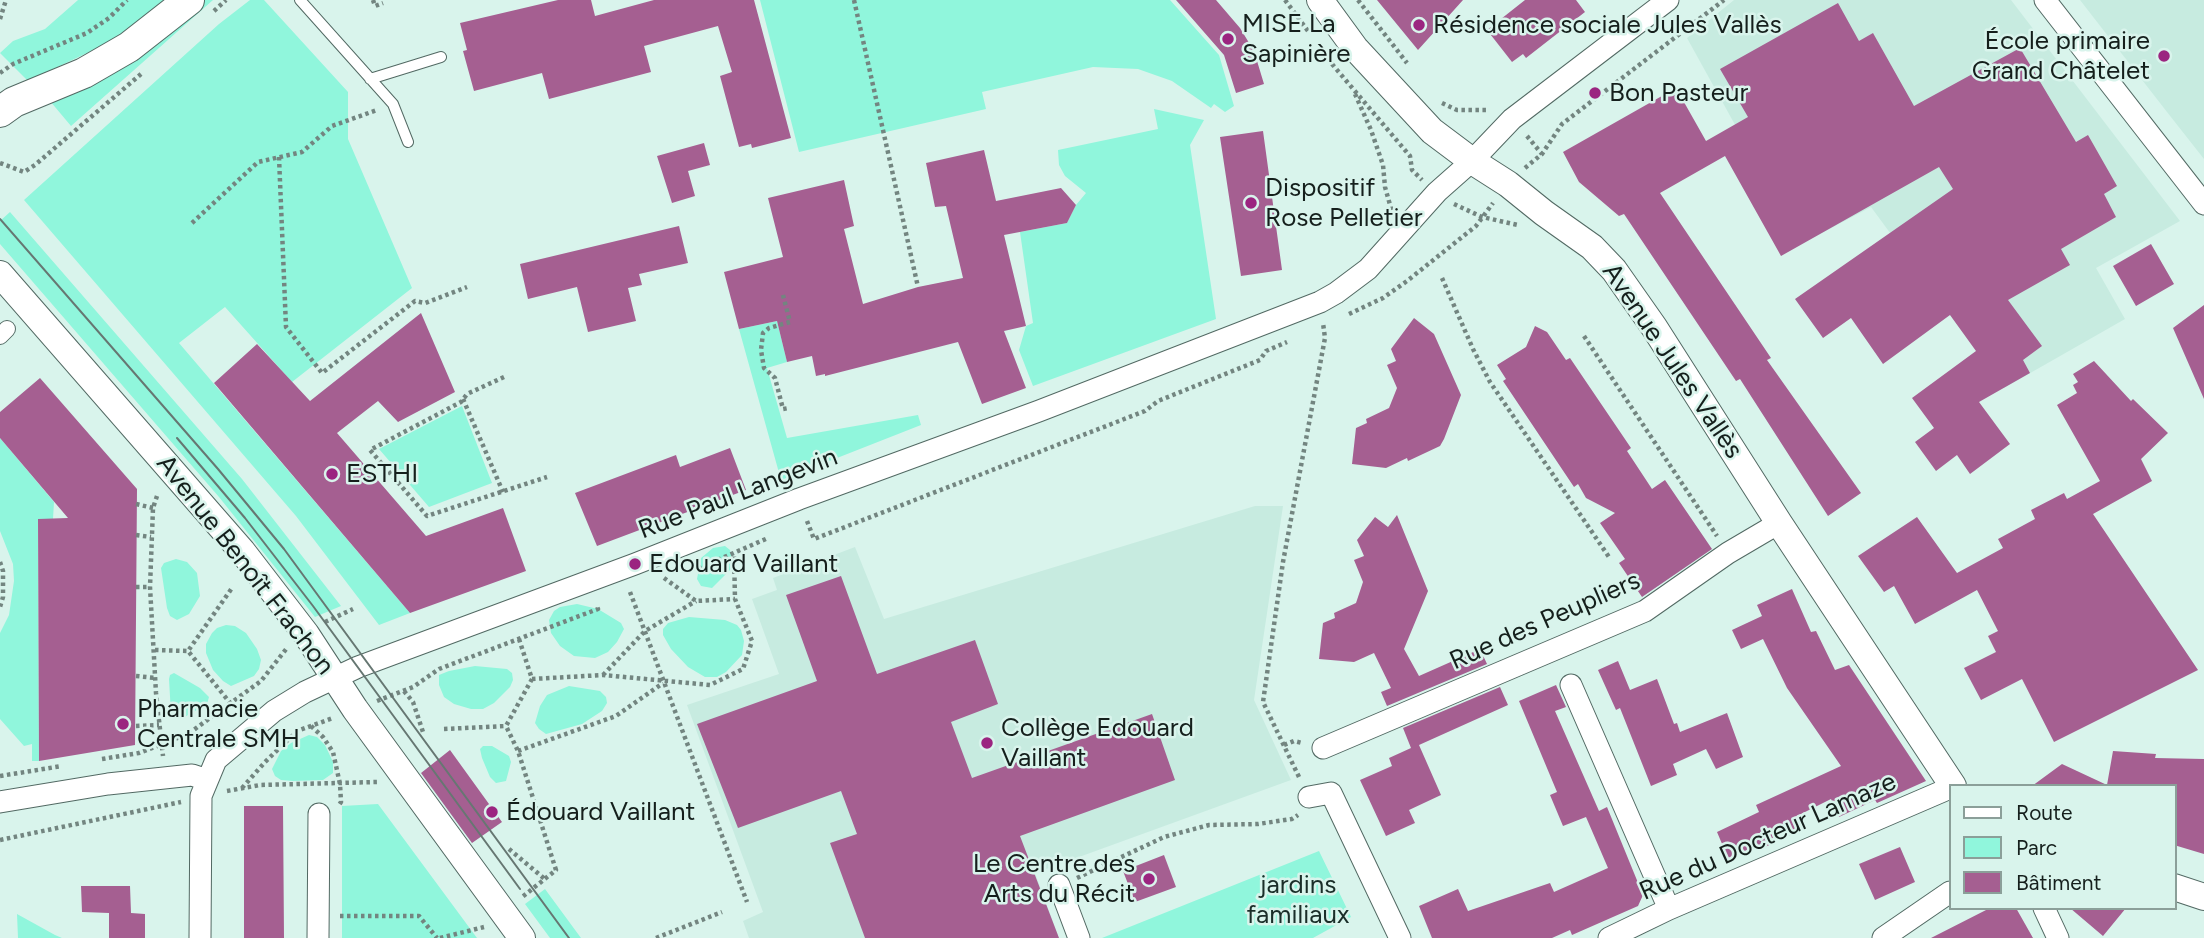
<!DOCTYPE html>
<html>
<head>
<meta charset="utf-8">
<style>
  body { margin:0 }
  #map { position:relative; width:2204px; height:938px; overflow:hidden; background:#d9f4ec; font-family:Figtree,sans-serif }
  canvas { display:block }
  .legend { position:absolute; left:1949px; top:784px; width:228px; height:126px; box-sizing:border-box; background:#d9f4ec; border:2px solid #8b9f99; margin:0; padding:9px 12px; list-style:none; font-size:21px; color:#151f1c }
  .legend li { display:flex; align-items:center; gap:14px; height:35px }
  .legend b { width:35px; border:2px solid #8b9f99 }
</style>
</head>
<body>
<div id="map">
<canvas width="2204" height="938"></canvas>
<ul class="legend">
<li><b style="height:9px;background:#fff"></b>Route</li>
<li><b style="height:19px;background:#90f6dc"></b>Parc</li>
<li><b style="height:19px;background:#a55f91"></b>Bâtiment</li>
</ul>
</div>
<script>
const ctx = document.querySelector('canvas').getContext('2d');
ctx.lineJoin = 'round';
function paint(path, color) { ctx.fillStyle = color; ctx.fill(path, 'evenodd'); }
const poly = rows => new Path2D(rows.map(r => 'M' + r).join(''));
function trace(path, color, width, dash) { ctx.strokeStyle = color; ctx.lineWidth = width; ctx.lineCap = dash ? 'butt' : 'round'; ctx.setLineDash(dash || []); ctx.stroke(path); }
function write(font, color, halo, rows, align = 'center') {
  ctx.font = font + ' Figtree,sans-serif'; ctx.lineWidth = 5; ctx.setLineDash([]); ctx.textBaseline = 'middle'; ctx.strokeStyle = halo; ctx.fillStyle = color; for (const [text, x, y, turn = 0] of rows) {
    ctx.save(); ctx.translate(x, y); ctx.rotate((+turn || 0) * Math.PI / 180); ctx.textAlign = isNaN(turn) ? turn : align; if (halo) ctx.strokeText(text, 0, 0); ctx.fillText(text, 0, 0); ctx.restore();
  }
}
paint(poly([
  [1734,0,2011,0,2180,221,2096,268,2125,319,2004,388,1871,207,1801,244,1687,38],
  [2080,0,2204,0,2204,159,2167,112],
  [1255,506,1283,506,1254,700,1291,780,1035,873,1059,938,749,938,743,921,763,912,687,705,779,674,752,599,777,590,773,578,855,547,884,619]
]), '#c7ebe0');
paint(poly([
  [78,0,164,0,136,24,108,43,28,81,0,53,13,41,45,29],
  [197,0,213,0,71,126,50,101],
  [250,0,264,0,348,92,348,139,412,288,292,382,225,307,179,343,410,613,379,625,296,516,24,200,219,24],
  [760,0,1170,0,1219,55,1234,106,1225,112,1214,104,1211,108,1172,81,1138,69,1093,67,982,92,986,109,799,152],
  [1154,109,1204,120,1190,145,1216,319,1033,386,1019,350,1026,326,1033,323,1020,232,1067,223,1076,205,1086,193,1065,176,1059,165,1058,150,1158,129],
  [10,212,242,479,341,606,315,617,219,497,0,244,0,221],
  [777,321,787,362,767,368,787,438,918,415,921,425,781,480,739,329],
  [462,406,492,483,429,507,379,449],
  [0,438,54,502,53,519,38,520,39,761,32,761,32,744,24,746,0,719,0,633,9,615,14,581,13,564,0,531],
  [725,546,730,550,732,560,730,570,712,588,701,586,697,579,701,558,713,548],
  [176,559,187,562,197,573,200,596,189,614,177,620,170,616,167,608,161,568,164,563],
  [577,604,598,609,621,623,624,629,617,642,608,652,595,658,574,656,560,646,551,633,549,620,554,611,560,607],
  [689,617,725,620,737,625,741,630,744,641,742,655,726,672,717,677,705,677,688,667,671,649,663,635,663,629,668,623],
  [226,625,235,626,246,633,257,649,261,660,259,669,254,676,231,686,223,681,213,670,206,653,206,644,212,633,217,628],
  [475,666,507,669,512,673,513,680,510,687,494,703,483,709,471,709,454,704,444,697,439,685,439,675,449,671],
  [174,673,200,688,209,697,207,704,183,718,176,718,171,714,169,679,170,675],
  [569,686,600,691,606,697,607,703,602,711,582,724,546,734,539,729,535,723,540,706,547,695],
  [309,735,317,737,325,745,333,762,333,773,323,780,293,781,281,780,275,776,272,769,281,751,291,743],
  [483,746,492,746,509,756,511,762,506,781,496,783,490,777,482,758,480,749],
  [378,804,477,938,342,938,342,806],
  [1319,851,1351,917,1313,938,1102,938],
  [545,889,581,938,550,938,525,904],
  [17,914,55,935,62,938,18,938]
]), '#90f6dc');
paint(poly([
  [558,0,591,0,595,16,654,0,754,0,791,138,752,148,751,144,739,147,720,76,732,72,718,26,644,46,651,72,549,99,542,73,474,91,463,51,467,50,460,23],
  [1176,0,1216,0,1240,28,1254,51,1264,84,1236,93,1224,55],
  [1377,0,1463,0,1418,50],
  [1525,0,1576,0,1585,12,1526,58,1523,54,1512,62,1487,30],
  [1838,3,1859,41,1873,33,1914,106,2020,48,2076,142,2088,135,2117,186,2104,194,2116,217,2061,249,2070,265,2008,300,2042,346,2023,360,2030,373,1979,402,2010,444,1970,474,1957,455,1936,471,1915,442,1934,428,1912,398,1976,351,1950,315,1883,364,1851,318,1823,338,1795,299,1953,189,1939,167,1781,256,1725,156,1660,193,1771,358,1767,360,1861,493,1828,516,1740,379,1736,381,1624,214,1619,216,1579,182,1563,152,1676,88,1706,141,1748,117,1720,69],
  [1263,131,1282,270,1241,276,1220,137],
  [704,143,710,165,688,171,695,196,672,203,657,156],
  [984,150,996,201,1061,188,1076,205,1067,223,1004,235,1026,326,1004,331,1026,388,982,404,958,342,825,376,825,374,816,376,812,356,787,362,777,321,739,329,724,272,783,257,768,198,844,180,854,226,844,229,863,304,918,287,963,278,946,206,935,207,926,163],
  [679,226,688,263,639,274,642,285,628,288,636,321,588,332,577,287,528,299,520,264],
  [2151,244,2174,284,2136,306,2113,266],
  [2204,305,2204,399,2173,328],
  [421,313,455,392,398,422,378,401,337,433,426,536,503,508,526,571,410,613,214,383,257,344,310,401],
  [1414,318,1434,334,1461,395,1444,439,1440,446,1408,461,1407,458,1386,468,1352,464,1356,428,1367,423,1366,419,1389,408,1397,388,1387,365,1396,361,1391,349],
  [1535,326,1547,332,1566,360,1570,358,1631,448,1627,451,1652,489,1665,480,1712,549,1642,597,1619,563,1625,559,1600,523,1615,513,1586,498,1578,484,1574,487,1503,381,1506,379,1497,365,1526,347],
  [2094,361,2131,401,2133,399,2168,433,2141,459,2152,481,2093,514,2198,670,2054,742,2022,679,1981,700,1964,668,1996,652,1988,636,1998,631,1977,590,1915,624,1894,586,1884,592,1858,556,1917,517,1957,573,2003,548,1998,539,2035,519,2031,510,2064,493,2067,499,2100,481,2057,405,2077,393,2073,385,2078,382,2073,374],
  [40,378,137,489,135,745,39,761,38,519,68,518,0,438,0,412],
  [730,448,746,490,597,546,575,493,676,455,680,467],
  [1397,515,1428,591,1404,649,1419,676,1480,649,1487,664,1387,706,1381,692,1391,688,1374,653,1354,662,1319,659,1323,623,1335,618,1334,613,1356,603,1363,582,1354,560,1364,556,1357,540,1375,517,1388,527],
  [841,576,877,674,975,640,998,704,951,722,972,778,1152,714,1175,780,1020,836,1059,938,865,938,830,843,857,834,841,791,738,828,697,724,817,681,786,595],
  [1792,589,1811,632,1816,631,1835,670,1849,665,1926,781,1877,803,1875,800,1839,817,1831,799,1793,818,1798,831,1757,851,1755,847,1728,858,1717,832,1759,812,1756,805,1841,766,1787,688,1763,639,1741,649,1732,630,1762,616,1757,605],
  [1618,661,1630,690,1657,679,1674,724,1677,723,1680,732,1727,713,1743,757,1716,769,1706,749,1673,764,1677,775,1651,786,1620,708,1616,710,1598,670],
  [1556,685,1566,707,1555,711,1599,811,1607,807,1643,895,1638,906,1572,935,1570,930,1552,938,1432,938,1419,906,1458,889,1468,911,1550,883,1554,892,1608,868,1586,817,1563,826,1550,795,1557,792,1519,701],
  [1500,687,1508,705,1419,745,1441,795,1409,810,1415,823,1386,836,1360,780,1392,766,1389,758,1411,748,1403,728],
  [450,750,502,822,472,843,421,773],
  [2113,751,2156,754,2155,758,2204,759,2204,854,2174,845,2174,786,2032,786,2062,764,2107,785],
  [244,806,283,806,284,938,244,938],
  [1900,847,1915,882,1875,900,1859,864],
  [1164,855,1176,887,1135,902,1123,871],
  [81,886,130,886,131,913,145,914,145,938,109,938,109,913,82,912],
  [1990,908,2016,908,2033,938,1931,938],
  [2070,908,2126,908,2103,936]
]), '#a55f91');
const service = poly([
  [300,0,393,104,408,142],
  [370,79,441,57]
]);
const pedestrian = poly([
  [0,336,7,329]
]);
const minor = poly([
  [2045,0,2204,204],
  [1571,685,1669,909],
  [1323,748,1645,611,1728,553,1779,523],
  [1309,797,1331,793,1400,938],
  [0,802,108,784,192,775,207,780],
  [1059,885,1079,938],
  [2044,908,2058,938],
  [200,938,201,796,216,760,274,711,305,692,358,667,635,564,799,499,1039,411,1320,302,1336,293,1368,269,1437,192,1472,161,1512,119,1668,0],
  [318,938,319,814],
  [1609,938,1669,909,1950,788],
  [1883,938,1950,892]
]);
const tertiary = poly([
  [1320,0,1355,48,1432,131,1472,161,1508,184,1544,213,1592,247,1614,270,1654,327,1779,523,1953,786],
  [0,274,242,551,306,634,355,709,522,938],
  [2174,887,2204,897]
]);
const secondary = poly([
  [0,112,14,102,84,73,129,47,189,0]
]);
trace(service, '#526963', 12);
trace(pedestrian, '#526963', 18);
trace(minor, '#526963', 23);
trace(tertiary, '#526963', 28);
trace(secondary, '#526963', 32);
trace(poly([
  [373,0,375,6,383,3],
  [854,0,918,287],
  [1285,0,1308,31],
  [1358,0,1407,63],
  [214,11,226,0],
  [0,19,6,0],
  [1332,64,1410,156,1412,170,1422,180],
  [0,73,13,64,87,33,109,18,127,0],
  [1355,94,1371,130,1383,165,1385,187,1392,212],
  [1442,103,1457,110,1488,110],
  [1527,136,1542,154],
  [279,157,286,327,322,373,415,301,425,303,467,287],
  [0,163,24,172,35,165,141,74],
  [1525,168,1542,154,1562,124,1724,0],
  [1454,204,1482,217,1518,225],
  [192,223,258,162,302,152,332,126,377,110],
  [1442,278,1473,349,1490,382,1609,557],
  [783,295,790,322,769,328,763,333,761,350,764,368,775,378,783,409,789,408],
  [1349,314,1383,298,1407,281,1476,226,1493,203],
  [1584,336,1717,536],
  [504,377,467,394,461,402,370,450,427,516,547,477],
  [463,399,503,492],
  [157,496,153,508,150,587,156,693,163,756],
  [136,504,153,508],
  [807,521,814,539,1145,411,1158,401,1260,360,1266,351,1287,342],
  [136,535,151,537],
  [0,562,3,571,3,597,0,607],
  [692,567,697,569,768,538],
  [664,578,696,601,735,599],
  [136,587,149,587],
  [630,592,747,902],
  [325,622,353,609],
  [519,639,532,679,506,726,518,751,556,870,521,898],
  [155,650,188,651],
  [603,675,645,631,696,601],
  [136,676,156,678],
  [532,679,603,675,710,685,743,669,752,641,735,599,734,554],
  [404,691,413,702,423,732],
  [377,701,413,687,439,669,598,609,596,605],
  [231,704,188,651,232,588],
  [136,726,159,725],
  [311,726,323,737,333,752,340,784,341,802,339,805],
  [444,729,506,726],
  [1284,745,1294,741,1302,743],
  [518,751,616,716,663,683],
  [102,759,139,753,188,734,261,681,287,648],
  [0,776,62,766],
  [1299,777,1263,702,1283,562,1325,338,1323,323],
  [242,788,265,762,297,731,333,718],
  [227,791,260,785,377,782],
  [0,840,181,802],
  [509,849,546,880],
  [1077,878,1164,837,1209,825,1258,824,1292,819,1298,815],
  [340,916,419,916,437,938],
  [440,938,484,927],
  [656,938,722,912]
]), '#738580', 4.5, [3.5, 3.5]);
trace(service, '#fff', 10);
trace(pedestrian, '#fff', 16);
trace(minor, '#fff', 21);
trace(tertiary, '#fff', 26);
trace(secondary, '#fff', 30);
trace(poly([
  [0,219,218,469,284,549,569,938],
  [177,438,245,518,313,606,520,889]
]), '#667772', 2);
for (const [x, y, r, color] of [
  [1419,25,7,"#9b2580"],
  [1228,39,7,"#9b2580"],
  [2164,56,7,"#9b2580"],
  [1595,93,7,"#9b2580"],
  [1251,203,7,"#9b2580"],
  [332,474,7,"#9b2580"],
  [635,564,7,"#9b2580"],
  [123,724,7,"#9b2580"],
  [987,743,7,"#9b2580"],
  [492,812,7,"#9b2580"],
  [1149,879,7,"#9b2580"]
]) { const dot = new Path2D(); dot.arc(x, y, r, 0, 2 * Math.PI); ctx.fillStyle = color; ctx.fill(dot); trace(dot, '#d9f4ec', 2.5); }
write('26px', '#151f1c', '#d9f4ec', [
  ["MISE La",1242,24],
  ["Sapinière",1242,54],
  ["Résidence sociale Jules Vallès",1433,25],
  ["École primaire",2150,41,"right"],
  ["Grand Châtelet",2150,71,"right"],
  ["Bon Pasteur",1609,93],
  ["Dispositif",1265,188],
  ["Rose Pelletier",1265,218],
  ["ESTHI",346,474],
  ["Edouard Vaillant",649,564],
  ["Pharmacie",137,709],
  ["Centrale SMH",137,739],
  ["Collège Edouard",1001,728],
  ["Vaillant",1001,758],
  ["Édouard Vaillant",506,812],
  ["Le Centre des",1135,864,"right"],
  ["Arts du Récit",1135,894,"right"]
], 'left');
write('26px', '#151f1c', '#d9f4ec', [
  ["Avenue Jules Vallès",1672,361,56],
  ["Rue Paul Langevin",738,494,-21],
  ["Avenue Benoît Frachon",245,565,52],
  ["Rue des Peupliers",1545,621,-24],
  ["Rue du Docteur Lamaze",1768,837,-24]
]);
write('26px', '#1a2e29', '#d9f4ec', [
  ["jardins",1298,885],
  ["familiaux",1298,915]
]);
</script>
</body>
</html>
